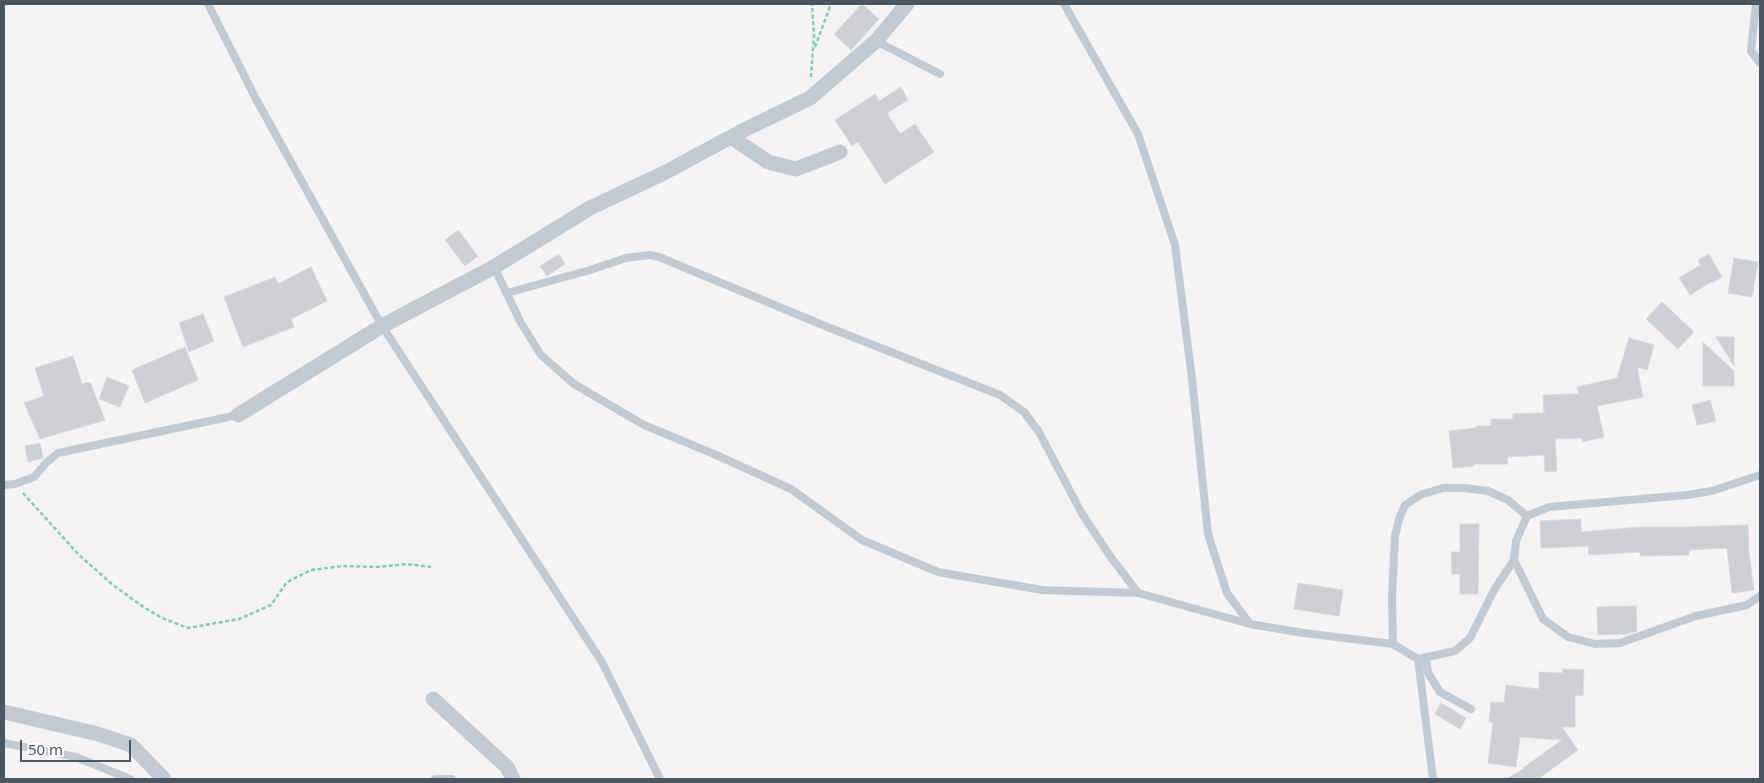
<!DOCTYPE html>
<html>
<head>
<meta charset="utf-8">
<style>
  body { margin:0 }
  #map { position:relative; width:1764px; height:783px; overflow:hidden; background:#f5f3f3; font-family:"Noto Sans",sans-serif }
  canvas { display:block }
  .frame { position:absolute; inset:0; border:5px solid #4a5661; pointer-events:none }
  .scale { position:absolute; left:20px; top:740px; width:111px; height:22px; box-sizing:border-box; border:2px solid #4a5661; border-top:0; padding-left:6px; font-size:15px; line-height:18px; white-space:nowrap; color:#4a5661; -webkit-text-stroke:4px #fff; paint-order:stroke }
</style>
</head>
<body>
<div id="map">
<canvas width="1764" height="783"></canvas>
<div class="frame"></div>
<div class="scale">50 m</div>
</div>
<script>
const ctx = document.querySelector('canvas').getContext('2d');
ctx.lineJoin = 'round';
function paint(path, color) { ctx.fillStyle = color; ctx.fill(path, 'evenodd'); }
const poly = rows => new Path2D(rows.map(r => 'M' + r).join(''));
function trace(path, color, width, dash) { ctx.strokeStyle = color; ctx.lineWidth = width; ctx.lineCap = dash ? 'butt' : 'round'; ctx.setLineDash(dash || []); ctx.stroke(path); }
const building = poly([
  [862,4,879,19,851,50,834,34,862,4],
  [901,87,908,100,887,113,900,134,915,124,934,152,885,184,858,142,852,146,835,120,875,94,879,101,901,87],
  [458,230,478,256,465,266,445,240,458,230],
  [559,254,565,264,547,276,540,266,559,254],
  [1709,254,1722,277,1712,283,1711,282,1690,295,1679,278,1701,265,1698,260,1709,254],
  [1734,258,1758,262,1752,297,1728,293,1734,258],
  [311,267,327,301,291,319,294,327,243,347,224,297,275,277,278,284,311,267],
  [1662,302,1694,332,1678,349,1646,319,1662,302],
  [203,314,214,341,189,352,179,323,203,314],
  [1716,337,1734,337,1734,366,1716,337],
  [1629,338,1654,345,1647,370,1637,367,1643,397,1597,406,1604,437,1583,442,1582,438,1555,439,1557,471,1545,472,1544,455,1507,457,1508,464,1473,464,1474,466,1453,468,1449,431,1476,428,1476,426,1491,426,1491,419,1513,419,1513,414,1544,413,1543,395,1579,394,1577,387,1617,378,1629,338],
  [1703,342,1734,371,1734,386,1703,386,1703,342],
  [185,347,198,380,145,403,132,370,185,347],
  [73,356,82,384,90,382,105,420,40,439,24,403,44,396,35,368,73,356],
  [107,377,129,386,120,407,99,399,107,377],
  [1710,400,1716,421,1697,425,1692,405,1710,400],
  [40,443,43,458,28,462,25,446,40,443],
  [1581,519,1581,532,1640,527,1688,527,1748,525,1749,553,1754,590,1732,593,1727,548,1689,550,1689,555,1640,556,1640,552,1589,555,1588,546,1541,548,1540,521,1581,519],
  [1460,524,1479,524,1478,594,1460,594,1460,574,1452,574,1451,552,1460,552,1460,524],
  [1298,583,1343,590,1339,616,1294,609,1298,583],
  [1636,606,1637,631,1627,634,1598,635,1597,607,1636,606],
  [1563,669,1584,670,1583,696,1575,695,1575,727,1562,727,1578,750,1538,779,1506,779,1525,768,1523,768,1562,740,1520,737,1516,767,1488,763,1493,723,1489,722,1491,702,1504,703,1506,685,1539,689,1539,672,1563,673,1563,669],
  [1441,703,1466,718,1460,729,1435,714,1441,703]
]);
paint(building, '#cdcfd5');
trace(building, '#d7d9de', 1);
trace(poly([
  [815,47,831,4],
  [811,77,814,35,812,4],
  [23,493,78,554,113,585,142,606,162,618,188,628,239,619,271,605,287,582,311,570,343,566,376,567,407,564,431,567]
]), '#7ad0a6', 2.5, [4, 2.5]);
trace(poly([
  [208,4,256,99,382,326,602,662,660,779],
  [1064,4,1138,134,1175,245,1192,379,1208,534,1227,593,1250,624,1304,633,1393,644,1418,659,1455,651,1470,638,1494,590,1514,560,1516,541,1527,516,1549,507,1687,495,1712,491,1760,475],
  [1756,4,1751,51,1760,63],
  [876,41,940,74],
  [494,267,521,323,541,355,574,384,644,425,714,454,791,489,862,540,938,572,1042,590,1138,593,1250,624],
  [507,293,590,270,626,258,650,255,659,257,830,328,1000,395,1024,412,1039,432,1081,512,1110,556,1138,593],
  [4,485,15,484,34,477,46,463,58,453,238,415],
  [1514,560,1543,619,1568,637,1595,644,1620,643,1696,616,1747,605,1760,596],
  [1393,644,1392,598,1395,536,1399,519,1405,505,1420,495,1443,488,1465,488,1488,491,1508,500,1527,516],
  [1426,657,1428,673,1440,692,1471,709],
  [1418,659,1433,779],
  [4,743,76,757,130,779],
  [435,779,452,779]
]), '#c1cad2', 8);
trace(poly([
  [731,137,768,162,796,169,840,152],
  [238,415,382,326,494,267,590,208,664,173,744,130,810,98,876,41,907,4],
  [433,699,507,767,513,779],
  [4,712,98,734,131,745,164,779]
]), '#c1cad2', 15);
</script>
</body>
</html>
